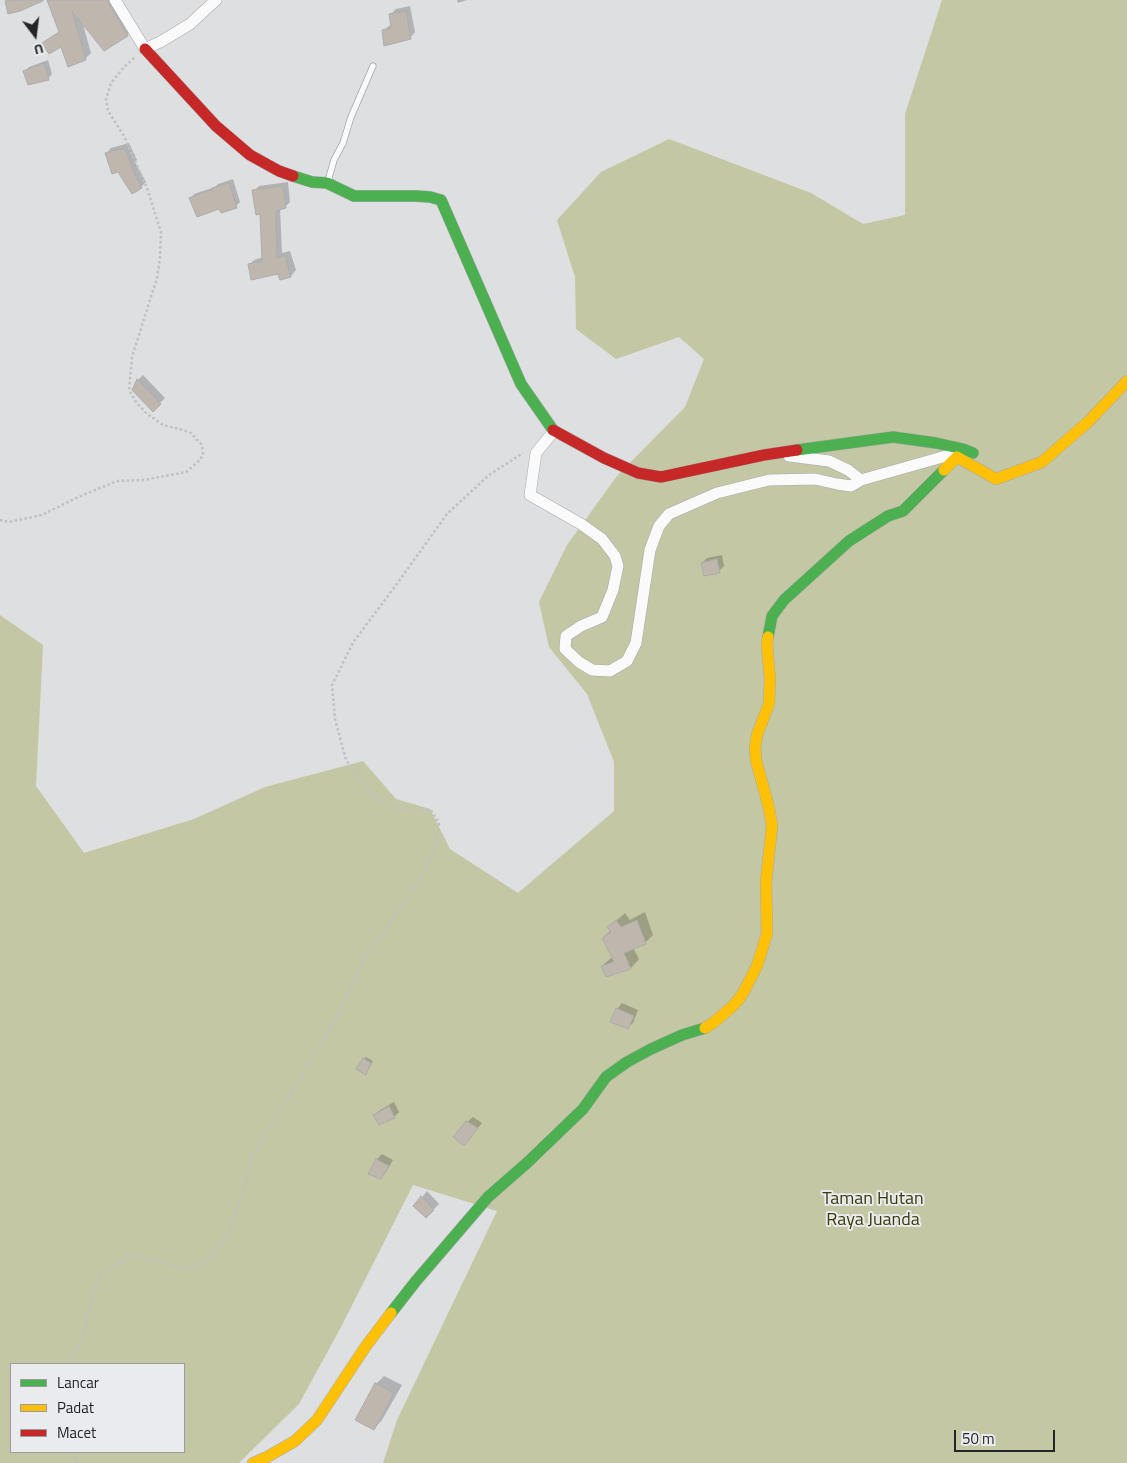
<!DOCTYPE html>
<html>
<head>
<meta charset="utf-8">
<style>
  body { margin:0 }
  #map { position:relative; width:1127px; height:1463px; overflow:hidden; background:#dddfe1; font-family:"Titillium Web",sans-serif }
  canvas { display:block }
  .legend { position:absolute; left:10px; top:1363px; width:175px; height:90px; box-sizing:border-box; background:#e9ebef; border:1px solid #9a9c9f; margin:0; padding:6px 9px; list-style:none; font-size:15px; color:#242526 }
  .legend li { display:flex; align-items:center; gap:10px; height:25px }
  .legend b { width:25px; border:1px solid #9a9c9f }
  .north { position:absolute; left:10px; top:10px; width:50px; height:50px; -webkit-text-stroke:4px #e9ebef; paint-order:stroke; rotate:165deg; font-size:14px; font-weight:700; line-height:20px; text-align:center; color:#242526 }
  .north::after { content:''; display:block; margin:auto; width:18px; height:22px; background:#242526; clip-path:polygon(50% 0,100% 100%,50% 72%,0 100%) }
  .scale { position:absolute; left:954px; top:1430px; width:101px; height:22px; box-sizing:border-box; border:2px solid #242526; border-top:0; padding-left:6px; font-size:15px; line-height:18px; white-space:nowrap; color:#242526; -webkit-text-stroke:4px #e9ebef; paint-order:stroke }
</style>
</head>
<body>
<div id="map">
<canvas width="1127" height="1463"></canvas>
<ul class="legend">
<li><b style="height:6px;background:#4caf50"></b>Lancar</li>
<li><b style="height:6px;background:#ffc107"></b>Padat</li>
<li><b style="height:6px;background:#c62828"></b>Macet</li>
</ul>
<div class="north">U</div>
<div class="scale">50 m</div>
</div>
<script>
const ctx = document.querySelector('canvas').getContext('2d');
ctx.lineJoin = 'round';
function paint(path, color) { ctx.fillStyle = color; ctx.fill(path, 'evenodd'); }
const poly = rows => new Path2D(rows.map(r => 'M' + r).join(''));
function trace(path, color, width, dash) { ctx.strokeStyle = color; ctx.lineWidth = width; ctx.lineCap = dash ? 'butt' : 'round'; ctx.setLineDash(dash || []); ctx.stroke(path); }
function write(font, color, halo, rows, align = 'center') {
  ctx.font = font + ' "Titillium Web",sans-serif'; ctx.lineWidth = 4; ctx.setLineDash([]); ctx.textBaseline = 'middle'; ctx.strokeStyle = halo; ctx.fillStyle = color; for (const [text, x, y, turn = 0] of rows) {
    ctx.save(); ctx.translate(x, y); ctx.rotate((+turn || 0) * Math.PI / 180); ctx.textAlign = isNaN(turn) ? turn : align; if (halo) ctx.strokeText(text, 0, 0); ctx.fillText(text, 0, 0); ctx.restore();
  }
}
paint(poly([
  [942,0,1127,0,1127,1463,383,1463,397,1420,497,1211,413,1185,340,1329,299,1404,239,1463,0,1463,0,615,43,645,36,786,84,853,194,819,265,787,363,761,396,799,430,809,450,849,518,893,614,811,614,762,587,694,549,647,539,602,567,545,617,476,685,407,704,359,679,337,616,359,576,329,575,277,557,220,601,172,669,139,811,193,863,224,905,215,905,114],
  [11,1364,184,1364,184,1452,11,1452]
]), '#c4c7a3');
paint(poly([
  [48,0,115,0,133,29,127,35,105,49,82,21,91,53,85,59,62,45,44,43,60,31],
  [457,0,467,0,458,3],
  [410,6,415,32,410,38,383,31,389,26,392,25,390,15,396,9],
  [48,60,52,74,48,79,25,71,29,67],
  [129,143,137,160,135,162,146,182,141,187,106,154,111,148],
  [233,179,240,202,236,206,190,199,194,194,215,187,218,184],
  [288,182,290,202,285,207,280,208,282,253,290,251,296,270,291,276,281,279,279,272,249,265,254,260,263,257,262,213,254,191,259,186],
  [143,375,165,398,153,410,133,390,138,380],
  [722,555,724,566,719,571,702,563,707,558],
  [645,912,653,935,645,943,633,948,639,959,631,968,606,975,602,966,611,958,613,957,603,938,611,930,609,927,625,913,630,920],
  [622,1003,638,1010,633,1023,627,1028,617,1009],
  [366,1057,373,1061,366,1074,364,1059],
  [394,1102,399,1112,394,1117,375,1115,380,1110],
  [473,1117,482,1123,469,1139,467,1122],
  [382,1154,393,1160,386,1172,381,1177,377,1159],
  [427,1191,439,1204,426,1217,415,1206],
  [384,1376,402,1385,382,1420,374,1429,376,1384]
]), '#0003');
const building = poly([
  [11,0,43,0,43,1,20,11,8,14,5,1,11,0],
  [47,0,108,0,109,4,128,36,104,51,72,11,86,60,68,67,61,47,49,54,42,43,59,32,47,0],
  [406,11,411,39,384,46,382,30,391,28,389,14,406,11],
  [44,63,49,80,28,85,23,71,44,63],
  [124,148,132,166,131,167,142,188,132,194,118,172,112,174,105,153,124,148],
  [229,183,237,208,221,213,219,209,197,217,189,198,213,189,212,188,229,183],
  [283,186,286,208,276,211,277,258,285,255,291,277,280,280,278,274,251,280,248,264,262,261,260,214,256,215,252,190,283,186],
  [137,379,161,404,153,412,132,390,137,379],
  [717,559,720,573,704,576,701,563,717,559],
  [616,920,621,927,637,920,646,944,624,953,631,969,606,977,601,966,614,962,602,938,611,932,607,927,616,920],
  [616,1008,634,1016,628,1029,610,1022,616,1008],
  [363,1058,371,1063,366,1075,356,1069,363,1058],
  [389,1106,395,1118,379,1125,373,1115,389,1106],
  [466,1121,478,1128,464,1146,453,1137,466,1121],
  [376,1159,389,1166,381,1179,368,1174,376,1159],
  [421,1196,434,1210,426,1218,413,1206,421,1196],
  [375,1383,394,1393,374,1430,355,1420,375,1383]
]);
paint(building, '#bfb7ae');
trace(building, '#acacad', 1);
const lane = poly([
  [328,181,334,160,343,143,351,117,373,66]
]);
const street = poly([
  [115,0,145,49,162,41,190,24,216,0],
  [554,431,536,453,530,495,581,524,602,539,615,556,618,566,613,590,602,617,581,626,566,636,565,649,579,662,592,670,610,671,627,661,636,643,650,550,659,526,669,514,717,493,769,480,815,479,837,484,851,486,861,480],
  [789,456,829,461,848,470,861,480,946,456,957,457]
]);
const fast = poly([
  [293,176,312,182,327,183,354,196,416,196,430,197,441,200,521,384,553,430],
  [797,450,893,437,936,443,963,449,973,453],
  [768,637,772,616,784,600,849,541,888,516,903,511,944,470],
  [391,1313,416,1281,488,1197,528,1162,583,1109,606,1077,627,1062,651,1049,682,1035,705,1028]
]);
const slow = poly([
  [944,470,957,457,996,479,1042,462,1088,422,1127,381],
  [705,1028,713,1023,734,1005,742,995,757,966,767,934,766,882,772,826,769,808,756,760,755,748,757,735,769,704,770,679,767,645,768,637],
  [253,1463,267,1457,295,1441,317,1420,366,1346,391,1313]
]);
const jam = poly([
  [145,49,216,126,250,155,279,171,293,176],
  [553,430,604,458,638,473,661,477,764,455,797,450]
]);
trace(lane, '#a8a9ab', 7);
trace(street, '#a8a9ab', 12);
trace(fast, '#a8a9ab', 12);
trace(slow, '#a8a9ab', 12);
trace(jam, '#a8a9ab', 12);
trace(poly([
  [0,520,9,522,42,515,78,497,117,481,144,480,186,472,200,460,203,454,202,445,191,433,183,430,163,425,146,413,136,402,129,390,132,357,157,278,160,258,161,232,147,188,124,136,108,111,106,99,111,83,124,67,134,58],
  [69,1364,83,1338,93,1293,103,1271,133,1255,190,1270,214,1254,230,1234,253,1155,335,1021,367,953,399,911,428,865,435,846,439,823,431,810,411,811,393,807,373,797,346,760,335,719,332,685,354,641,399,581,447,514,489,475,523,453],
  [72,1452,78,1463]
]), '#bfc0c0', 2.5, [2.5, 2.5]);
trace(lane, '#fafafa', 5.5);
trace(street, '#fafafa', 11);
trace(fast, '#4caf50', 11);
trace(slow, '#ffc107', 11);
trace(jam, '#c62828', 11);
write('18px', '#3a3b05', '#e9ebef', [
  ["Taman Hutan",873,1200],
  ["Raya Juanda",873,1221]
]);
</script>
</body>
</html>
